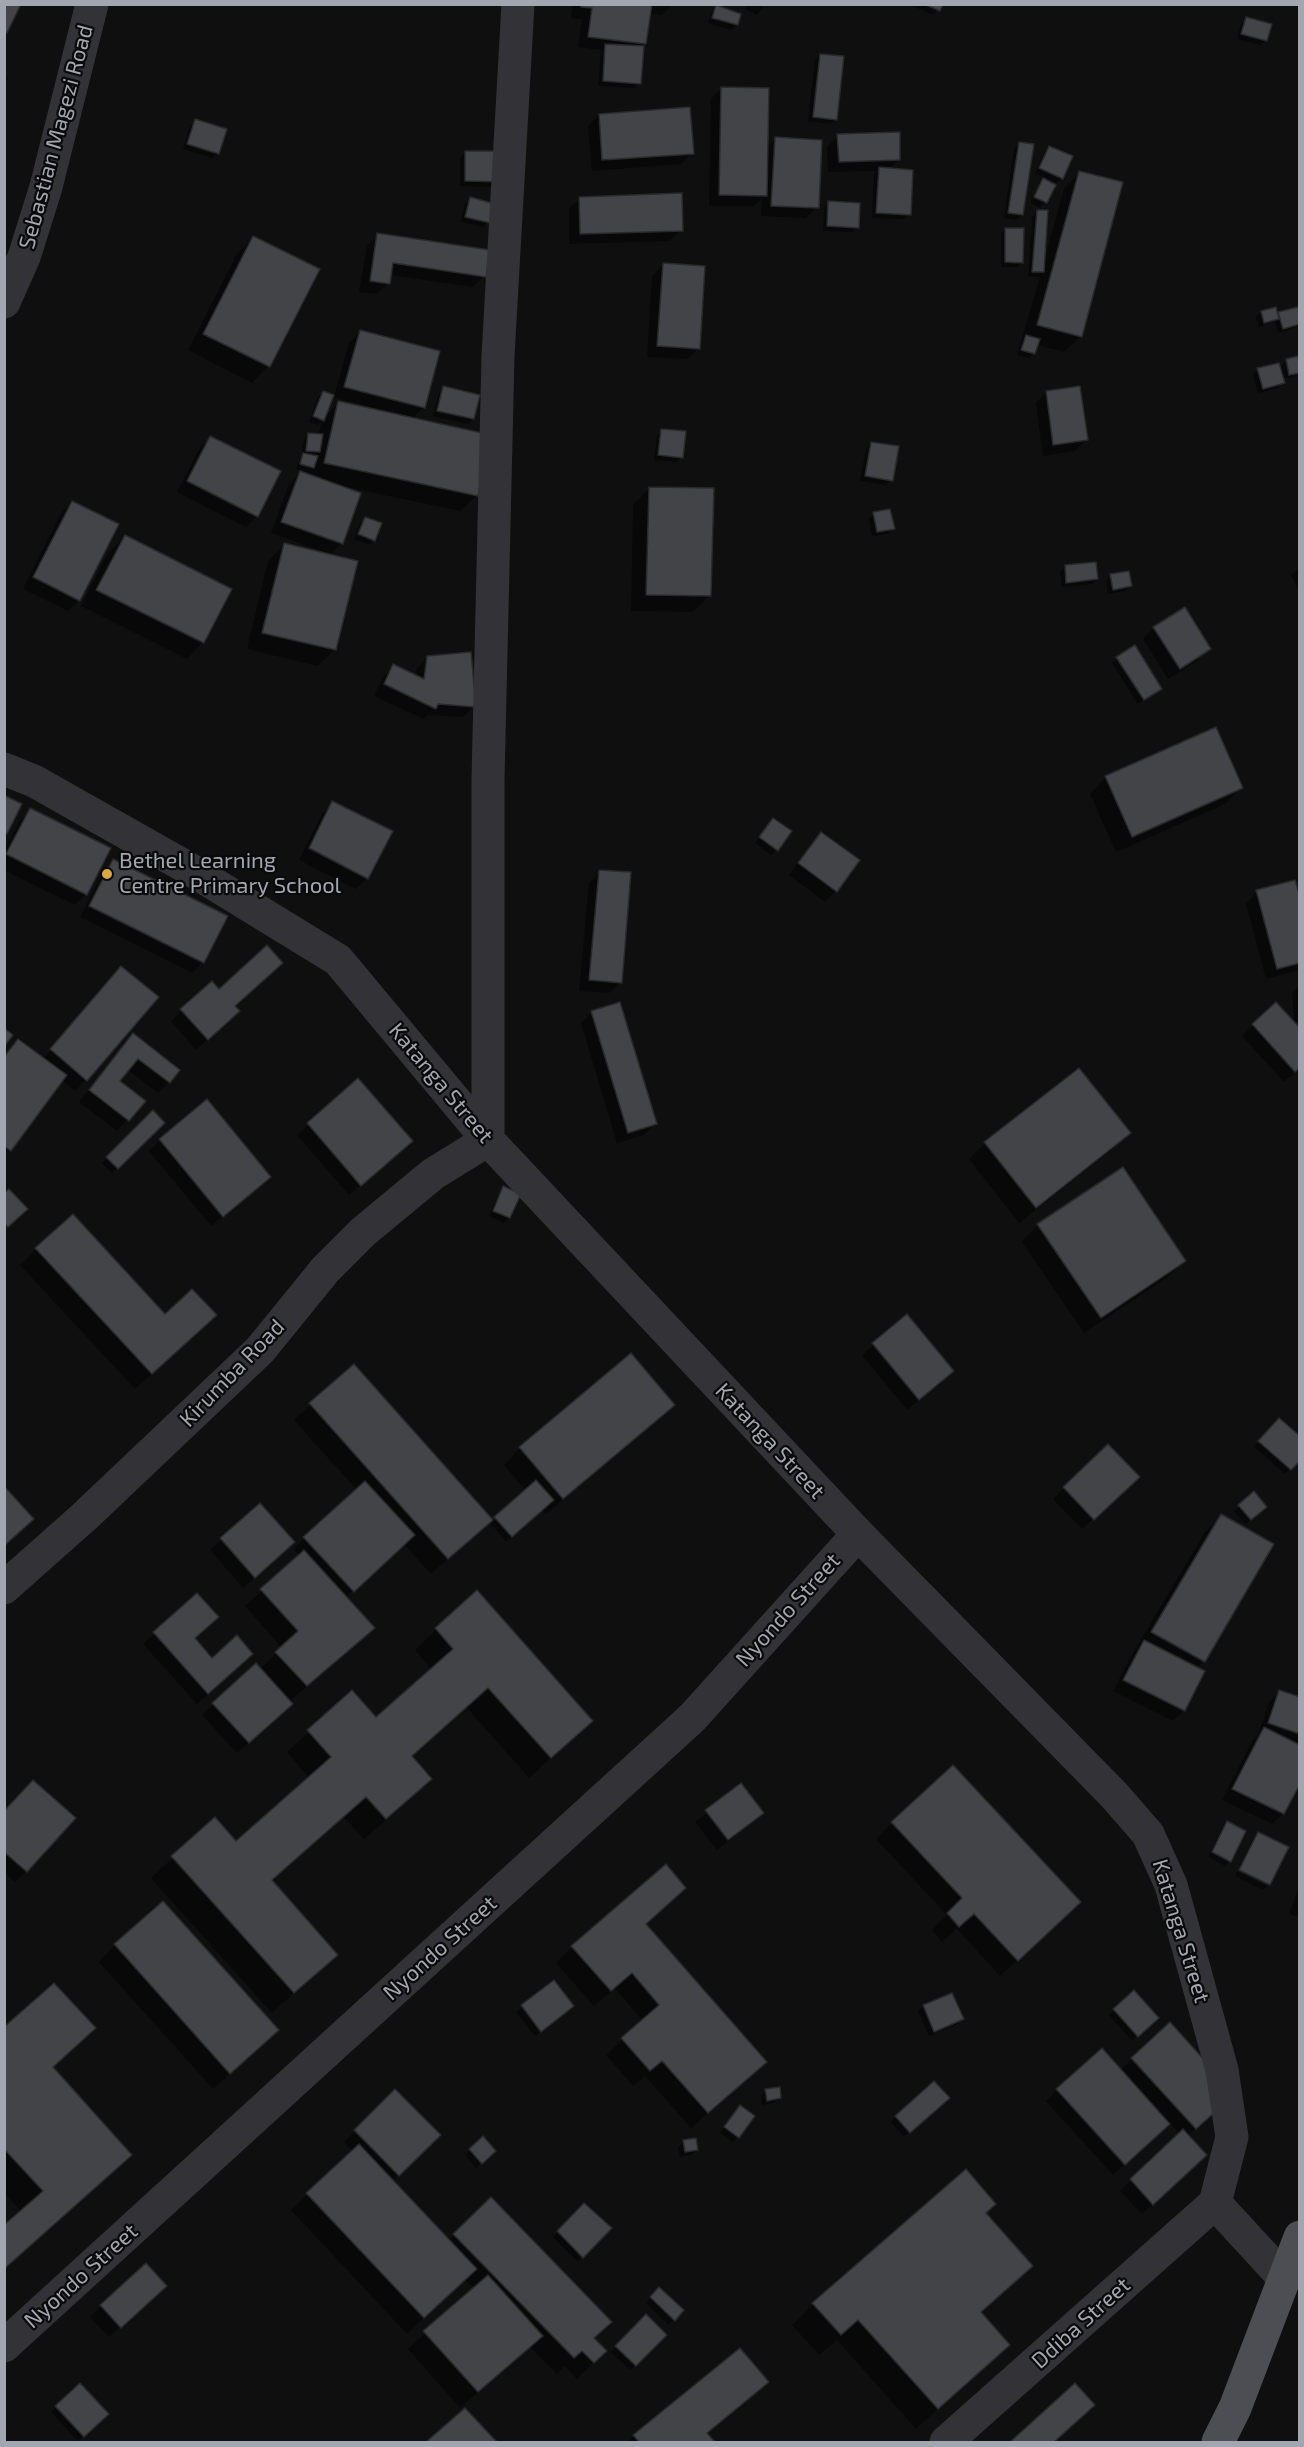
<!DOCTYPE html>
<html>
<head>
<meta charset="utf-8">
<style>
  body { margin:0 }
  #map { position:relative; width:1304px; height:2447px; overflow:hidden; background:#0f0f10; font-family:"Exo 2",sans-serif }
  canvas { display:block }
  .frame { position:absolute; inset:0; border:6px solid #a2a6b0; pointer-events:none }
</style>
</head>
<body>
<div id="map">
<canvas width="1304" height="2447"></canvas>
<div class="frame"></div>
</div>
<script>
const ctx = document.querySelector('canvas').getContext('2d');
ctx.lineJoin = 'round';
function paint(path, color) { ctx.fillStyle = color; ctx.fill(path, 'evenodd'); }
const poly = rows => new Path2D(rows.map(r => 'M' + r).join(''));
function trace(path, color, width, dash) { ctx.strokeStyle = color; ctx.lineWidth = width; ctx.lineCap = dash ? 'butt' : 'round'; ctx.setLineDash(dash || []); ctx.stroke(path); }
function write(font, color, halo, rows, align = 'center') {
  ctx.font = font + ' "Exo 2",sans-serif'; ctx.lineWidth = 4.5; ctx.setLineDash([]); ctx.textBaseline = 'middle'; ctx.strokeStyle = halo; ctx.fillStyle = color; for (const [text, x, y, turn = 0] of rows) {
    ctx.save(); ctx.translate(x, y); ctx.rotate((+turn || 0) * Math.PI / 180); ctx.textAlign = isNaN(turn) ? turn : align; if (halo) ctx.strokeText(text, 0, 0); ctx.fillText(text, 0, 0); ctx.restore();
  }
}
paint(poly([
  [573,4,673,4,662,15,649,14,645,43,642,46,639,83,634,88,598,86,601,50,578,47,582,19,571,18],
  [748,4,765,4,757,15,745,9],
  [908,4,941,4,933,15],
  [717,7,739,15,736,25,731,30,708,23,712,12],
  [1246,19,1266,40,1260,45,1237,39,1241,24],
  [820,55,836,119,831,124,808,121,815,60],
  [4,76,8,77,4,89],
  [722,88,766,148,775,139,817,207,806,218,761,216,762,199,754,206,709,206,711,99],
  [599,115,692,153,681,164,592,171,588,126],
  [196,121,218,153,213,158,183,149,190,126],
  [838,136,899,159,889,170,909,214,904,219,872,218,874,174,878,171,828,172,827,147],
  [1019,143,1022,215,1016,220,1004,218,1014,149],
  [1049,147,1061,178,1056,183,1035,173,1044,153],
  [466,152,498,187,460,186,460,157],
  [1080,172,1081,336,1064,352,1037,345,1034,353,1029,358,1017,355,1040,277,1028,276,1032,217,1038,211,1045,257,1064,189],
  [1043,180,1054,186,1040,208,1030,202],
  [580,198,681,230,670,241,569,244,569,209],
  [470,199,488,222,483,227,461,222,465,204],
  [829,203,858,227,852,232,823,231,824,208],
  [1006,229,1022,262,1017,267,1001,267,1001,234],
  [378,235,484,276,473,287,390,275,388,283,377,294,359,292,367,246],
  [253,238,318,270,268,366,252,383,188,350,237,254],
  [663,265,699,348,688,359,647,357,652,276],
  [1297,308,1300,324,1296,327,1278,333,1275,321,1259,327,1256,317,1261,312,1276,316],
  [360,332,424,407,412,419,477,495,460,511,346,487,341,543,329,556,356,562,334,650,318,666,247,649,268,561,285,545,326,555,327,553,271,533,289,484,302,471,296,469,301,457,304,440,309,434,318,435,322,421,318,425,309,422,318,397,323,392,334,397,349,343],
  [332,397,381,410,381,412,338,403,324,418],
  [1287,360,1300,372,1295,377,1282,379,1283,383,1278,388,1258,393,1253,375,1258,369,1279,368],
  [444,388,473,419,468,424,433,416,439,393],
  [1047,392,1086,440,1075,451,1043,456,1036,403],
  [662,430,682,457,677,462,654,460,657,436],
  [210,438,257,516,246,527,177,492,199,449],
  [871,443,891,480,886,485,860,481,866,449],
  [649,489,709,596,693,612,631,611,633,505],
  [72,502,79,600,68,611,23,589,61,513],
  [874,514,893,529,888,534,872,536,869,519],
  [366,518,374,540,369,545,354,539,360,523],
  [125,537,203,642,187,659,81,606,108,553],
  [1065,567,1097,579,1092,584,1062,587,1060,572],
  [1300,567,1300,593,1291,575],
  [1111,576,1131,586,1125,591,1108,594,1106,581],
  [1154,628,1209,649,1198,660,1168,679,1143,639],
  [428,657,474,706,463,717,428,715,424,719,374,696,383,677,394,666,416,676,417,668],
  [1117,658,1160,688,1138,704,1112,663],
  [1106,777,1242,787,1225,804,1116,852,1090,794],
  [333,803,367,878,356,889,299,860,322,814],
  [31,810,86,894,75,905,4,870,4,850,20,821],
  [773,820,777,850,771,855,755,843],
  [821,834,836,891,825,902,789,875,811,845],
  [114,861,203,962,192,973,80,917,103,872],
  [600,872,620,982,609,993,579,991,589,883],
  [1257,892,1300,903,1300,970,1266,979,1246,903],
  [110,979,86,1080,75,1091,62,1080,4,1155,4,1055,18,1041,43,1059],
  [1298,988,1300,988,1300,1022,1294,1022,1292,993],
  [219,991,234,1006,227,1022,196,1050,171,1021,181,1011],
  [592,1012,655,1124,644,1135,617,1143,581,1023],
  [1253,1025,1300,1068,1284,1082,1242,1036],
  [133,1035,169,1082,158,1093,128,1070,118,1081,144,1101,117,1131,79,1102],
  [358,1080,400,1151,349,1195,297,1135],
  [153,1112,163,1123,112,1173,102,1163],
  [1129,1133,1113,1149,1019,1223,969,1159,985,1143],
  [160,1140,269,1177,211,1226,149,1151],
  [504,1188,509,1217,504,1223,489,1216,499,1193],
  [1038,1225,1184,1261,1168,1277,1084,1333,1022,1242],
  [36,1249,165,1317,199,1331,135,1389,20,1265],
  [907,1316,941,1381,907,1410,862,1355],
  [631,1355,673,1405,546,1514,542,1510,506,1541,489,1522,431,1574,404,1544,345,1598,373,1628,289,1702,280,1715,237,1753,202,1715,255,1665,259,1670,282,1648,245,1606,300,1556,293,1549,357,1490,294,1420,354,1366,492,1521,526,1491,504,1465,520,1448],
  [1279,1420,1300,1459,1285,1474,1254,1447],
  [1064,1488,1127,1488,1082,1529,1053,1499],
  [1254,1493,1260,1512,1245,1524,1234,1511],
  [260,1505,282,1553,243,1588,210,1550],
  [1222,1516,1272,1545,1203,1661,1197,1668,1184,1710,1173,1721,1113,1691,1133,1653,1205,1532],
  [477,1592,591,1721,529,1778,467,1708,411,1758,430,1779,409,1800,364,1839,344,1817,271,1882,336,1954,272,2013,151,1878,215,1819,236,1843,309,1778,287,1752,352,1693,376,1719,432,1670,415,1650],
  [197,1595,194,1639,212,1660,240,1665,197,1704,143,1644],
  [1280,1692,1300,1698,1300,1781,1283,1814,1272,1824,1222,1800,1253,1740,1258,1735,1269,1702],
  [740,1785,762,1813,717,1850,695,1822],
  [4,1812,26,1871,15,1882,4,1872],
  [892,1823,1063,1918,1000,1976,957,1929,942,1942,932,1930,947,1915,876,1839],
  [1227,1823,1230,1861,1225,1866,1208,1857,1222,1828],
  [1258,1834,1269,1883,1239,1868,1253,1839],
  [1237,1871,1267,1886,1263,1890,1235,1876],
  [1300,1883,1300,1917,1289,1914],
  [684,1888,645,1925,765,2062,691,2128,645,2076,633,2086,606,2055,643,2021,615,1988,594,2006,556,1963,572,1947],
  [115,1945,260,2047,213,2089,99,1962],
  [554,1982,567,2011,535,2036,516,2012],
  [1134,1992,1152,2023,1132,2040,1109,2015],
  [924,2006,962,2019,957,2024,929,2036,918,2011],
  [4,2029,52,2068,130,2155,4,2269,4,2227,22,2212,4,2193],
  [1132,2059,1222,2104,1187,2136,1194,2165,1142,2214,1120,2191,1180,2134,1170,2123,1113,2175,1046,2101,1057,2090,1120,2071],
  [766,2090,779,2098,774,2103,762,2105,761,2096],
  [395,2092,439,2135,392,2181,448,2241,491,2200,593,2339,605,2351,577,2379,565,2366,557,2374,530,2347,460,2408,408,2349,474,2289,465,2279,407,2334,291,2210,353,2151,344,2142],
  [943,2103,904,2137,891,2122,896,2117],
  [735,2112,738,2137,733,2142,720,2133],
  [483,2138,489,2156,476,2168,465,2155],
  [684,2142,697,2150,691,2155,680,2157,678,2147],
  [965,2171,984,2214,1031,2266,980,2313,1008,2345,916,2429,837,2340,819,2355,792,2325,813,2304],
  [585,2205,609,2228,577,2261,553,2237],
  [659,2289,682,2310,669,2325,646,2303],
  [154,2297,109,2337,90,2317,101,2306],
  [646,2316,665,2335,630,2370,611,2352],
  [767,2382,706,2435,713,2442,628,2442,634,2436],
  [80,2385,107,2414,78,2441,51,2412],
  [1074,2385,1082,2416,1053,2442,1012,2442],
  [465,2410,495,2442,428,2442]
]), '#0007');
const building = poly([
  [4,4,21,4,7,33,4,32,4,4],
  [582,4,652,4,646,44,588,37,592,8,581,7,582,4],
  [924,4,943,4,940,11,924,4],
  [716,5,741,14,738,25,712,18,716,5],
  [1246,17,1272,24,1267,41,1241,34,1246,17],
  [605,44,644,46,641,84,603,81,605,44],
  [820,54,844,56,837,120,813,117,820,54],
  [721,87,769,88,767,196,719,195,721,87],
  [690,107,694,154,602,160,599,114,690,107],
  [195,119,227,129,219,154,187,144,195,119],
  [900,132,900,160,839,162,837,134,900,132],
  [775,137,822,140,819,208,771,206,775,137],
  [1019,142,1034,144,1023,215,1008,213,1019,142],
  [1049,146,1073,156,1063,179,1039,168,1049,146],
  [465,151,505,151,505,182,465,181,465,151],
  [879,167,913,170,911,215,876,213,879,167],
  [1079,171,1123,182,1082,337,1037,325,1079,171],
  [1043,178,1056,185,1047,203,1034,197,1043,178],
  [682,193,683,231,580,234,579,197,682,193],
  [470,197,495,204,490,223,465,217,470,197],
  [828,201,860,203,859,228,827,226,828,201],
  [1037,210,1048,210,1044,272,1032,272,1037,210],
  [1005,228,1024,228,1023,263,1005,262,1005,228],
  [377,233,490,250,486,277,393,263,390,284,370,281,377,233],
  [253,236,320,269,270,367,203,334,253,236],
  [663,263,705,266,700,349,657,346,663,263],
  [1276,307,1279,319,1264,323,1261,311,1276,307],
  [1298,307,1300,324,1283,329,1278,312,1298,307],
  [360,330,440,351,425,408,344,387,360,330],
  [1026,335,1040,339,1035,354,1021,350,1026,335],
  [1298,356,1300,373,1289,375,1286,359,1298,356],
  [1279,363,1285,383,1263,389,1257,368,1279,363],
  [443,386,480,395,474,419,437,411,443,386],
  [1080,386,1088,440,1053,445,1046,391,1080,386],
  [323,391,334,395,324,421,313,416,323,391],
  [338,401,491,435,478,496,324,463,338,401],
  [661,429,686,431,683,458,658,455,661,429],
  [308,433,323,434,320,452,306,451,308,433],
  [210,436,281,471,258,517,187,481,210,436],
  [871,442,899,446,893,481,865,476,871,442],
  [303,453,318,456,314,468,300,464,303,453],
  [300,471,361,493,343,544,281,522,300,471],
  [649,487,714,488,711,596,646,595,649,487],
  [72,501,119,524,80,601,33,577,72,501],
  [890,509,895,529,877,532,873,512,890,509],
  [365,517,382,523,375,541,358,534,365,517],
  [125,535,232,589,204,643,96,590,125,535],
  [284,543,358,561,336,650,262,633,284,543],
  [1096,562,1098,579,1066,583,1065,565,1096,562],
  [1129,571,1132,586,1113,590,1110,574,1129,571],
  [1185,607,1211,649,1180,669,1153,627,1185,607],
  [1135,645,1162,689,1144,700,1116,657,1135,645],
  [471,652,476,707,438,704,436,709,384,684,393,664,424,679,427,656,471,652],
  [1216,727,1243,788,1132,837,1105,776,1216,727],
  [4,795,22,804,7,834,4,832,4,795],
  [332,801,393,831,368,879,309,848,332,801],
  [30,808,111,848,87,895,6,854,30,808],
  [773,818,792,831,778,851,759,837,773,818],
  [821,832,860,860,837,892,798,863,821,832],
  [113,859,228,916,204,963,89,906,113,859],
  [599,870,631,872,622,983,589,980,599,870],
  [1295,880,1300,897,1300,963,1277,969,1256,890,1295,880],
  [267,945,283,963,235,1006,240,1011,208,1040,180,1009,212,981,219,989,267,945],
  [121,966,159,997,87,1081,50,1049,121,966],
  [620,1002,657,1124,628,1133,591,1011,620,1002],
  [1276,1002,1300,1028,1300,1068,1295,1072,1252,1024,1276,1002],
  [4,1028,13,1035,4,1047,4,1028],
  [133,1033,180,1070,170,1083,138,1059,120,1081,146,1101,129,1121,89,1090,133,1033],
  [18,1039,67,1075,11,1151,4,1146,4,1057,18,1039],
  [1079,1068,1131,1133,1036,1208,984,1142,1079,1068],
  [358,1078,413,1141,361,1186,307,1123,358,1078],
  [207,1099,271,1177,223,1217,159,1139,207,1099],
  [153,1110,165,1123,118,1169,106,1157,153,1110],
  [1123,1167,1186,1261,1101,1318,1037,1224,1123,1167],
  [503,1186,521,1194,510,1218,493,1211,503,1186],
  [9,1189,28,1209,8,1227,4,1223,4,1193,9,1189],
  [73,1214,165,1314,192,1289,217,1315,152,1374,35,1248,73,1214],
  [907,1314,954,1371,919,1400,872,1343,907,1314],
  [631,1353,675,1405,563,1499,519,1447,631,1353],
  [354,1364,493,1520,448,1559,309,1403,354,1364],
  [1279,1418,1300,1436,1300,1461,1291,1470,1258,1441,1279,1418],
  [1108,1444,1140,1477,1094,1520,1063,1487,1108,1444],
  [536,1480,554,1500,512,1537,494,1517,536,1480],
  [365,1481,415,1535,354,1592,303,1537,365,1481],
  [4,1486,34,1519,4,1546,4,1486],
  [1254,1491,1267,1507,1251,1520,1238,1505,1254,1491],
  [260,1503,295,1542,255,1578,220,1538,260,1503],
  [1221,1514,1274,1544,1205,1662,1151,1632,1221,1514],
  [304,1550,375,1628,307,1686,275,1652,298,1631,260,1589,304,1550],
  [477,1590,593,1721,551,1758,488,1688,412,1756,432,1779,386,1819,366,1797,272,1880,338,1955,294,1993,171,1856,215,1817,236,1841,331,1757,307,1730,352,1690,376,1717,453,1649,435,1628,477,1590],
  [197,1593,219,1617,195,1638,212,1658,237,1635,253,1654,208,1694,153,1632,197,1593],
  [1144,1640,1205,1671,1185,1711,1123,1680,1144,1640],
  [256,1663,293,1704,249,1743,212,1703,256,1663],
  [1279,1690,1300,1697,1300,1734,1268,1723,1279,1690],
  [1264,1727,1300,1745,1300,1784,1284,1814,1232,1789,1264,1727],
  [953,1765,1081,1902,1018,1961,974,1914,959,1927,947,1913,962,1898,891,1822,953,1765],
  [33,1780,76,1818,27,1872,4,1852,4,1811,33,1780],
  [741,1783,764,1813,728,1840,705,1810,741,1783],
  [1227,1821,1246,1831,1231,1862,1212,1852,1227,1821],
  [1258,1832,1289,1847,1270,1885,1239,1870,1258,1832],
  [666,1864,686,1888,646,1924,767,2062,708,2113,662,2061,650,2071,621,2038,659,2005,632,1973,611,1991,571,1946,666,1864],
  [163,1901,279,2030,230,2074,114,1944,163,1901],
  [554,1980,574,2006,541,2032,521,2005,554,1980],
  [54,1983,96,2028,53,2067,132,2155,4,2269,4,2225,43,2191,4,2149,4,2027,54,1983],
  [1134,1990,1159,2018,1138,2037,1113,2009,1134,1990],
  [952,1993,964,2019,934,2032,923,2005,952,1993],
  [1170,2022,1235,2094,1196,2129,1131,2058,1170,2022],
  [1102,2048,1170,2124,1125,2165,1056,2089,1102,2048],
  [934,2081,950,2098,910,2133,895,2116,934,2081],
  [780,2087,781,2098,767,2101,765,2089,780,2087],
  [395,2089,441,2135,399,2176,354,2130,395,2089],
  [740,2105,755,2116,739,2138,724,2127,740,2105],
  [1183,2129,1207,2155,1153,2205,1130,2179,1183,2129],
  [483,2136,496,2151,482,2164,469,2149,483,2136],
  [696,2138,698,2150,685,2152,683,2140,696,2138],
  [359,2144,477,2269,424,2318,306,2193,359,2144],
  [966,2169,996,2204,986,2213,1033,2266,981,2312,1010,2345,938,2409,858,2320,841,2335,812,2303,966,2169],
  [491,2197,612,2322,594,2338,607,2351,594,2363,582,2351,574,2358,453,2234,491,2197],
  [584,2203,612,2228,583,2258,557,2231,584,2203],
  [146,2263,167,2286,121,2328,100,2305,146,2263],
  [488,2275,543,2336,478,2392,423,2331,488,2275],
  [659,2287,684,2310,675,2321,650,2297,659,2287],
  [646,2314,667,2335,636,2366,615,2346,646,2314],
  [740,2348,769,2382,707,2433,715,2442,639,2442,633,2435,740,2348],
  [80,2383,109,2414,84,2437,55,2406,80,2383],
  [1075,2383,1095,2405,1054,2442,1010,2442,1075,2383],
  [465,2408,497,2442,426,2442,465,2408]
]);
paint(building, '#434448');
trace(building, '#2a292c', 1.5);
trace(poly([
  [4,302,24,257,46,187,92,4],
  [4,769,34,781,188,868,338,960,488,1140,858,1534,1114,1795,1148,1834,1171,1885,1222,2070,1232,2137,1215,2203,1284,2278],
  [4,1588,84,1517,260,1350,325,1270,363,1232,433,1174,488,1140,488,779,498,356,518,4],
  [4,2346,692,1718,858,1534],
  [946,2442,1215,2203]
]), '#333337', 33);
trace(poly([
  [1218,2442,1235,2408,1300,2237]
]), '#4d4e53', 33);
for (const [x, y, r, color] of [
  [107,874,6,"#daa93d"]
]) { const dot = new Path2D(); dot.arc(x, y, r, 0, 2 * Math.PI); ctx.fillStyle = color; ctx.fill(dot); trace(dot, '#0a0a0b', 2); }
write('22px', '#a2a6b0', '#0a0a0b', [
  ["Sebastian Magezi Road",56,137,-75],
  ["Katanga Street",441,1083,50],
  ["Kirumba Road",232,1373,-46],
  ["Katanga Street",770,1441,47],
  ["Nyondo Street",788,1610,-48],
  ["Katanga Street",1181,1931,73],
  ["Nyondo Street",440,1948,-42],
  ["Nyondo Street",81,2276,-42],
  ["Ddiba Street",1081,2323,-42]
]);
write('22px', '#a2a6b0', '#0a0a0b', [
  ["Bethel Learning",119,861],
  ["Centre Primary School",119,886]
], 'left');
</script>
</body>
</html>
